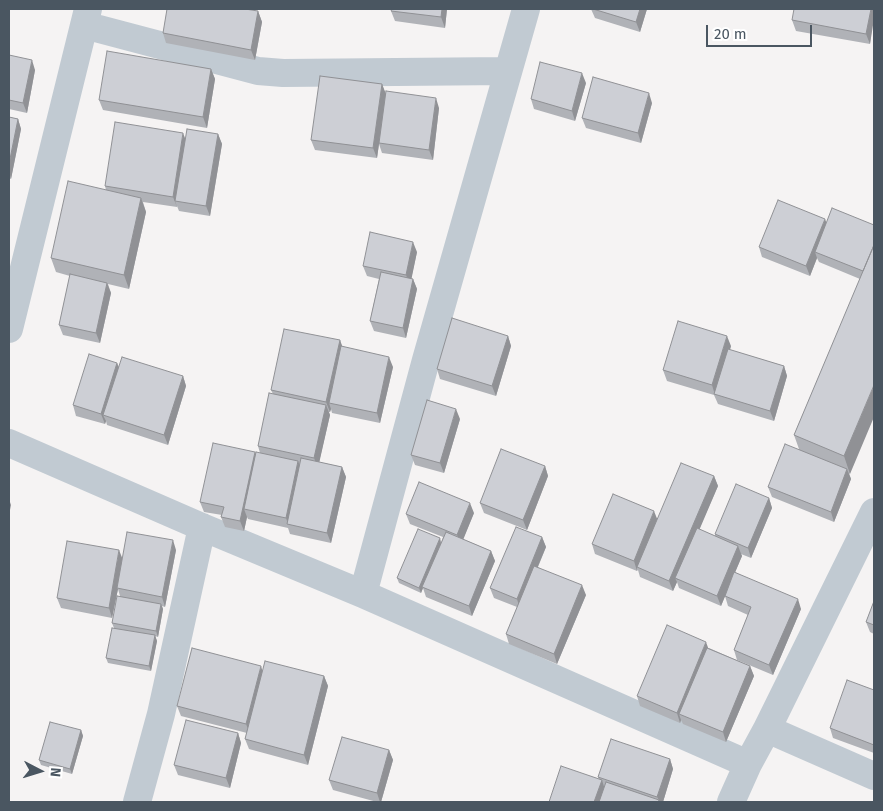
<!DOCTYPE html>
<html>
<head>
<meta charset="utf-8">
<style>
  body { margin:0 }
  #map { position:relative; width:883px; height:811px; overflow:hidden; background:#f5f3f3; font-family:"Fira Sans",sans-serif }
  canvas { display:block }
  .frame { position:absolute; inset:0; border:10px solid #4a5661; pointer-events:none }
  .north { position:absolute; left:15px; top:746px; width:50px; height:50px; -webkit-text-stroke:4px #fff; paint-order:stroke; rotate:95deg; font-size:14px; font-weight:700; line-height:20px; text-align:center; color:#4a5661 }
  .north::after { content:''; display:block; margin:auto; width:18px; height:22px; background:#4a5661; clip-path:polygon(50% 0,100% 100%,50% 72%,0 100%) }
  .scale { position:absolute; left:706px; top:25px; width:106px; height:22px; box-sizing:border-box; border:2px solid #4a5661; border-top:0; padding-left:6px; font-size:15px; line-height:18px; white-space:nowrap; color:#4a5661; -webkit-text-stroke:4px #fff; paint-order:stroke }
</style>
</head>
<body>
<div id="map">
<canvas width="883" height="811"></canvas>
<div class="frame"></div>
<div class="north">N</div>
<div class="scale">20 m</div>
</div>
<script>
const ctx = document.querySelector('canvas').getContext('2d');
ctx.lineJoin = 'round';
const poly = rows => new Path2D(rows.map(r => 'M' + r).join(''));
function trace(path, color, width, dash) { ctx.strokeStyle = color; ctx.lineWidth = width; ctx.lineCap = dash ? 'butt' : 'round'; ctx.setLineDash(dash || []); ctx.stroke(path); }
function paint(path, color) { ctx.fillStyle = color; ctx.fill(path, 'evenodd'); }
trace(poly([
  [84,25,258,71,283,73,508,71],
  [9,329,88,9],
  [9,443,202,527,363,594,748,764],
  [363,594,426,360,526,9],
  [767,729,874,776],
  [137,802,161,714,202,527],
  [731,802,748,764,767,729,874,512]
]), '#c1cad2', 28);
paint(poly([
  [392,9,447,9,445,28,395,21,391,11],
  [591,9,647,9,640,32,595,18],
  [874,9,870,44,796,31,792,20],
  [258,11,262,22,255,60,166,43,163,33],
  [9,55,35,70,27,113,9,109],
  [211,69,215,79,207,128,103,110,99,100],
  [586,83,575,121,534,109,531,99],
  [382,84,385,93,439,108,433,160,382,153,379,144,377,158,315,150,311,140],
  [652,103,641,143,586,128,582,118],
  [9,117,18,119,21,129,11,179,9,178],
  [218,134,222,144,210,216,179,211,177,206,177,207,143,202,146,212,129,289,108,284,111,293,100,343,63,335,59,325,70,276,56,272,51,258,106,190,105,186,185,138],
  [826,223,874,225,850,474,849,473,851,479,834,522,772,497,768,487,799,449,794,435,860,279,819,262,817,258,810,276,762,257,759,247],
  [417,252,411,279,413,279,417,289,406,338,374,331,370,321,379,279,367,276,363,266],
  [508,336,511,346,496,396,440,379,437,369],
  [340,340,342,347,393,367,380,423,332,413,331,409,330,412,329,412,330,415,319,462,342,467,346,477,331,543,290,534,288,528,248,519,247,517,244,531,225,527,221,517,222,515,204,512,200,502,256,454,260,453,258,446,273,394,271,390],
  [731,346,730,350,784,366,787,376,774,421,718,404,714,395,667,381,663,370],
  [117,363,119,367,183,376,186,386,168,445,107,425,106,421,105,424,76,416,73,405],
  [460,419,444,473,415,465,411,455],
  [545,466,548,476,527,530,484,513,480,503],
  [714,476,718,486,699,529,715,536,715,534,769,498,772,508,751,558,741,554,742,556,735,572,801,609,773,675,737,660,734,650,748,615,728,606,725,596,721,606,679,588,677,582,673,591,640,577,638,570,637,571,595,554,592,544,657,520],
  [474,513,463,539,491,551,495,561,472,616,426,597,423,588,421,593,399,583,397,578,440,538,441,543,443,537,410,524,406,514],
  [542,537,546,547,538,567,586,595,557,664,509,644,506,634,517,607,494,598,490,588],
  [176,550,165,607,162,606,163,609,158,637,155,636,157,641,151,671,108,663,106,658,114,628,112,623,120,596,118,589,112,618,61,608,57,598,122,559],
  [874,601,874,634,870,632,866,622],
  [709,648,750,666,754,676,726,742,683,724,681,720,680,723,640,706,637,696],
  [263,671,324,676,328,686,308,765,249,749,245,739,247,733,181,716,177,706],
  [874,690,874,753,833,738,830,728],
  [81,730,83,736,72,774,41,765,39,760],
  [238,733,241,743,230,788,178,775,174,765],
  [389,750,393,760,381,802,377,802,333,790,329,780],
  [670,759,673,769,663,802,549,802,599,779,598,777]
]), '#b0b2b7');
paint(poly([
  [442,9,447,9,445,28,441,17],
  [640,9,647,9,640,32,636,22],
  [871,9,874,9,874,19,870,44,866,34],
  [258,11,262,22,255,60,251,50],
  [32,60,35,70,27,113,23,103],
  [211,69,215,79,207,128,203,117],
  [582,73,586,83,575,121,572,111],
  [382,84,386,94,377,158,373,148],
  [649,93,652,103,641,143,638,133],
  [436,98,439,108,433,160,429,150],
  [18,119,21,129,11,179,9,171,9,164],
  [183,133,187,143,175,201,177,207,173,197],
  [218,134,222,144,210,216,206,206],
  [141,198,146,212,129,289,124,275],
  [825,219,829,229,815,252,817,258,810,276,806,266],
  [413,242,417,252,410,286,406,275],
  [413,279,417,289,406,338,403,328],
  [107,283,111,293,100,343,96,333],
  [508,336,511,346,496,396,492,386],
  [727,336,731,346,715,395,712,385],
  [340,340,344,351,329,403,331,409,330,412,326,402],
  [389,357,393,367,380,423,377,413],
  [117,363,121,373,103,415,106,421,105,424,101,414],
  [784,366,787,376,774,421,770,411],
  [183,376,186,386,168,445,164,435],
  [874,385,874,417,850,474,844,456],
  [326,405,330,415,318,468,314,458],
  [456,409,460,419,444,473,440,463],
  [255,452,259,462,244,509,247,517,244,531,240,521],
  [298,461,302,471,288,524,286,518],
  [545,466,548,476,527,530,523,520],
  [342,467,346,477,331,543,327,533],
  [847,469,851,479,834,522,831,512],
  [714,476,718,486,678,580,675,578,677,582,673,591,669,581],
  [769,498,772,508,751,558,748,548],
  [9,499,11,505,9,515],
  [470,503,474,513,461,545,457,535],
  [654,511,658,521,637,567,637,571,634,561],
  [542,537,546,547,520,609,517,599],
  [440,538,441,544,422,587,423,588,421,593,419,588],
  [173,540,176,550,165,607,162,597],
  [738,546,742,556,721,606,717,596],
  [119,550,123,560,117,588,118,589,112,618,109,608],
  [491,551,495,561,472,616,469,606],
  [582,585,586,595,557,664,554,654],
  [798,599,801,609,773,675,769,665],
  [161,604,163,609,158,637,156,631],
  [155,635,157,641,151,671,149,666],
  [706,642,710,653,679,714,681,720,680,723,677,713],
  [261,666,264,676,250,734,246,724],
  [750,666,754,676,726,742,723,732],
  [324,676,328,686,308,765,304,755],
  [81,730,83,736,72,774,70,769],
  [238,733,241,743,230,788,226,778],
  [389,750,393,760,381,802,380,802,377,793],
  [670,759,673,769,663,802,658,802,659,800,657,797],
  [602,780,605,790,601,802,594,802]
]), '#909195');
const building = poly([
  [167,9,245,9,258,11,251,50,163,33,167,9],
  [392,9,442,9,441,17,391,11,392,9],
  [593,9,640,9,636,22,593,9],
  [794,9,871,9,866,34,792,20,794,9],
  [107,51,211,69,203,117,99,100,107,51],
  [9,55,32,60,23,103,9,100,9,55],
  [540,62,582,73,572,111,531,99,540,62],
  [320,76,382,84,373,148,311,140,320,76],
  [593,77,649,93,638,133,582,118,593,77],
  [386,91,436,98,429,150,379,143,386,91],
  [9,117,18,119,9,164,9,117],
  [115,122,183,133,173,197,105,186,115,122],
  [187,129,218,134,206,206,175,201,187,129],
  [68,181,141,198,124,275,51,258,68,181],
  [778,200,825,219,806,266,759,247,778,200],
  [832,208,874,225,874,245,863,271,815,252,832,208],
  [370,232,413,242,406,275,363,266,370,232],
  [874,245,874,385,844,456,794,435,874,245],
  [381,272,413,279,403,328,370,321,381,272],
  [70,274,107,283,96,333,59,325,70,274],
  [452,318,508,336,492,386,437,369,452,318],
  [678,321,727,336,712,385,663,370,678,321],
  [284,329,340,340,326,402,271,390,284,329],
  [341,346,389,357,377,413,329,403,341,346],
  [728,349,784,366,770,411,714,394,728,349],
  [89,354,117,363,101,414,73,405,89,354],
  [122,357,183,376,164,435,103,415,122,357],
  [269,393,326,405,314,458,258,446,269,393],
  [427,400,456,409,440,463,411,455,427,400],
  [213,443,255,452,240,521,221,517,224,507,200,502,213,443],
  [785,444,847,469,831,512,768,487,785,444],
  [501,449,545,466,523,520,480,503,501,449],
  [256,452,298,461,286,518,244,509,256,452],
  [301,458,342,467,327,533,287,524,301,458],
  [681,463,714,476,669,581,637,567,681,463],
  [419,482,470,503,457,535,406,514,419,482],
  [736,484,769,498,748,548,715,534,736,484],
  [613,494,654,511,634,561,592,544,613,494],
  [516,527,542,537,517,599,490,588,516,527],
  [697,528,738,546,717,596,675,578,697,528],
  [418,529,440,538,419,588,397,578,418,529],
  [127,532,173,540,162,597,117,588,127,532],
  [446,532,491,551,469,606,422,587,446,532],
  [67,541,119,550,109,608,57,598,67,541],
  [534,566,582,585,554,654,506,634,534,566],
  [734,572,798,599,769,665,734,650,751,607,725,596,734,572],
  [117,596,161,604,156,631,112,623,117,596],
  [874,601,874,625,866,622,874,601],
  [667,625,706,642,677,713,637,696,667,625],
  [112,628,155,635,149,666,106,658,112,628],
  [192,648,261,666,246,724,177,706,192,648],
  [707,648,750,666,723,732,679,714,707,648],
  [265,661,324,676,304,755,245,739,265,661],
  [847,680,874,690,874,745,830,728,847,680],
  [186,720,238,733,226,778,174,765,186,720],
  [50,722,81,730,70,769,39,760,50,722],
  [342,737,389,750,377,793,329,780,342,737],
  [611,739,670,759,657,797,598,777,611,739],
  [561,766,602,780,594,802,549,802,561,766],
  [606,782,659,800,658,802,599,802,606,782]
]);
paint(building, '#cdcfd5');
trace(building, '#909195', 1);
</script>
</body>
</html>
